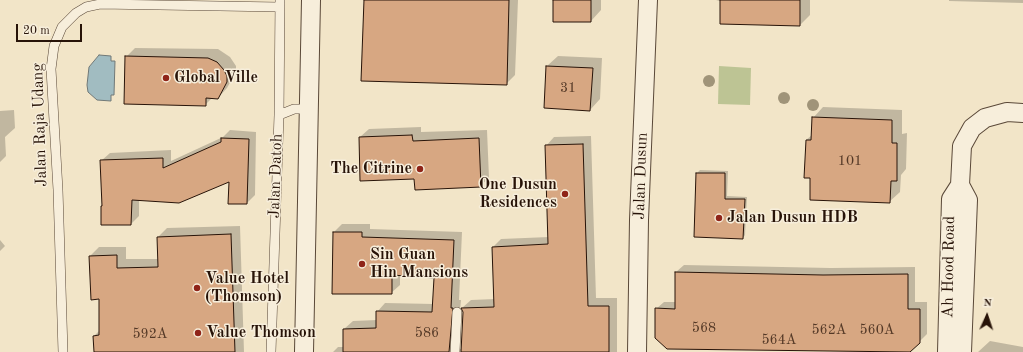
<!DOCTYPE html>
<html>
<head>
<meta charset="utf-8">
<style>
  body { margin:0 }
  #map { position:relative; width:1023px; height:352px; overflow:hidden; background:#f2e5c8; font-family:"Old Standard TT",serif }
  canvas { display:block }
  .north { position:absolute; left:967px; top:296px; width:40px; height:40px; -webkit-text-stroke:3px #f7eedb; paint-order:stroke; rotate:3deg; font-size:11px; font-weight:700; line-height:16px; text-align:center; color:#271308 }
  .north::after { content:''; display:block; margin:auto; width:14px; height:18px; background:#271308; clip-path:polygon(50% 0,100% 100%,50% 72%,0 100%) }
  .scale { position:absolute; left:16px; top:24px; width:66px; height:18px; box-sizing:border-box; border:2px solid #271308; border-top:0; padding-left:5px; font-size:12px; line-height:14px; white-space:nowrap; color:#271308; -webkit-text-stroke:3px #f7eedb; paint-order:stroke }
</style>
</head>
<body>
<div id="map">
<canvas width="1023" height="352"></canvas>
<div class="north">N</div>
<div class="scale">20 m</div>
</div>
<script>
const ctx = document.querySelector('canvas').getContext('2d');
ctx.lineJoin = 'round';
function paint(path, color) { ctx.fillStyle = color; ctx.fill(path, 'evenodd'); }
const poly = rows => new Path2D(rows.map(r => 'M' + r).join(''));
function trace(path, color, width, dash) { ctx.strokeStyle = color; ctx.lineWidth = width; ctx.lineCap = dash ? 'butt' : 'round'; ctx.setLineDash(dash || []); ctx.stroke(path); }
function write(font, color, halo, rows, align = 'center') {
  ctx.font = font + ' "Old Standard TT",serif'; ctx.lineWidth = 3; ctx.setLineDash([]); ctx.textBaseline = 'middle'; ctx.strokeStyle = halo; ctx.fillStyle = color; for (const [text, x, y, turn = 0] of rows) {
    ctx.save(); ctx.translate(x, y); ctx.rotate((+turn || 0) * Math.PI / 180); ctx.textAlign = isNaN(turn) ? turn : align; if (halo) ctx.strokeText(text, 0, 0); ctx.fillText(text, 0, 0); ctx.restore();
  }
}
paint(poly([
  [719,66,751,68,750,105,718,104]
]), '#bdc494');
const water = poly([
  [99,55,111,56,111,61,115,61,114,95,111,95,111,101,97,100,88,92,87,85,89,67,99,55]
]);
paint(water, '#a1bcc1');
trace(water, '#707877', 1);
paint(poly([
  [365,0,518,0,515,75,506,84],
  [554,0,601,0,601,10,591,21],
  [716,0,810,0,810,15,800,25],
  [949,0,1023,0,1023,3,949,1],
  [135,48,218,49,230,57,236,66,236,72,227,88,218,98,213,97,205,105,126,57],
  [558,56,602,58,600,99,590,110,547,66],
  [823,107,902,110,902,134,907,133,906,169,901,175,900,192,889,202,811,177,806,140,812,135,813,118],
  [14,110,15,128,5,137,6,156,0,162,0,111],
  [421,127,421,132,487,130,489,178,480,186,415,178,360,137,369,129],
  [230,130,256,132,255,195,247,203,230,181,139,200,139,216,131,224,103,205,101,161,110,153,171,150,171,161,223,137],
  [591,136,596,298,617,298,617,352,333,352,338,347,344,347,344,329,353,321,377,320,377,312,385,303,434,304,435,277,400,275,400,285,391,293,334,232,342,224,370,224,370,229,462,232,459,300,461,300,457,343,460,349,462,349,464,312,462,308,471,300,495,299,493,247,501,239,549,237,546,146,554,137],
  [700,170,728,171,727,196,747,197,745,235,743,238,697,173],
  [240,226,244,352,95,352,94,336,100,330,100,298,90,256,99,247,126,247,126,259,159,259,158,237,167,228],
  [0,240,5,246,0,251],
  [684,265,831,268,915,267,915,302,927,302,927,334,919,342,656,309,664,302,676,302,676,272],
  [990,341,1023,347,1023,352,978,352]
]), '#0003');
const building = poly([
  [364,0,509,0,507,85,361,81,364,0],
  [553,0,591,0,591,22,553,22,553,0],
  [720,0,800,0,800,26,720,24,720,0],
  [125,56,208,58,217,62,224,70,227,76,227,82,218,99,206,98,206,106,124,104,125,56],
  [546,66,593,68,590,111,544,108,546,66],
  [812,117,892,120,892,143,897,143,897,181,891,181,890,203,810,200,810,178,804,178,806,140,811,140,812,117],
  [412,135,413,141,479,138,481,187,415,190,414,179,360,181,359,137,412,135],
  [221,138,249,139,247,204,228,204,229,182,179,203,132,200,131,225,101,225,101,206,102,206,100,160,163,158,163,168,221,142,221,138],
  [583,144,588,306,609,306,609,352,461,352,463,312,461,308,494,307,492,247,548,244,545,145,583,144],
  [696,173,725,173,725,199,745,199,743,239,694,237,696,173],
  [333,232,362,232,362,237,454,240,451,308,453,308,449,352,343,352,343,329,376,328,376,311,432,312,434,278,392,275,392,294,332,294,333,232],
  [231,234,235,352,94,352,93,336,99,335,99,299,91,300,89,256,117,255,117,268,158,267,157,237,231,234],
  [675,272,823,275,908,274,908,309,920,309,920,343,910,352,667,349,655,338,655,308,675,309,675,272]
]);
paint(building, '#d7a782');
trace(building, '#271308', 1);
const lane = poly([
  [279,115,294,109,309,109],
  [63,352,58,190,51,69,54,46,62,27,76,13,86,7,100,4,279,7],
  [271,352,279,115,280,0],
  [455,352,457,312]
]);
const street = poly([
  [960,185,968,200,962,352],
  [304,352,311,0],
  [637,352,639,220,648,0],
  [947,352,951,199,960,185,962,146,972,128,985,118,1007,112,1023,113]
]);
trace(lane, '#5a4838', 10);
trace(street, '#5a4838', 20);
trace(lane, '#f7eedb', 9);
trace(street, '#f7eedb', 18);
ctx.fillStyle = '#a09479';
for (const [x, y] of [
  [709,81],
  [784,98],
  [813,105]
]) { ctx.beginPath(); ctx.arc(x, y, 6, 0, 2 * Math.PI); ctx.fill(); }
for (const [x, y, r, color] of [
  [166,78,4,"#8f2418"],
  [420,169,4,"#8f2418"],
  [565,194,4,"#8f2418"],
  [719,218,4,"#8f2418"],
  [362,264,4,"#8f2418"],
  [197,288,4,"#8f2418"],
  [198,333,4,"#8f2418"]
]) { const dot = new Path2D(); dot.arc(x, y, r, 0, 2 * Math.PI); ctx.fillStyle = color; ctx.fill(dot); trace(dot, '#f7eedb', 1.5); }
write('14px', '#533826', null, [
  ["31",568,88],
  ["101",850,161],
  ["568",704,328],
  ["562A",829,330],
  ["560A",877,330],
  ["586",427,333],
  ["592A",150,334],
  ["564A",779,340]
]);
write('bold 16px', '#271308', '#f7eedb', [
  ["Global Ville",174,78],
  ["The Citrine",412,169,"right"],
  ["One Dusun",557,185,"right"],
  ["Residences",557,203,"right"],
  ["Jalan Dusun HDB",727,218],
  ["Sin Guan",370,255],
  ["Hin Mansions",370,273],
  ["Value Hotel",205,279],
  ["(Thomson)",205,297],
  ["Value Thomson",206,333]
], 'left');
write('16px', '#271308', '#f7eedb', [
  ["Jalan Raja Udang",40,125,-92],
  ["Jalan Datoh",276,176,-88],
  ["Jalan Dusun",641,176,-88],
  ["Ah Hood Road",949,267,-89]
]);
</script>
</body>
</html>
